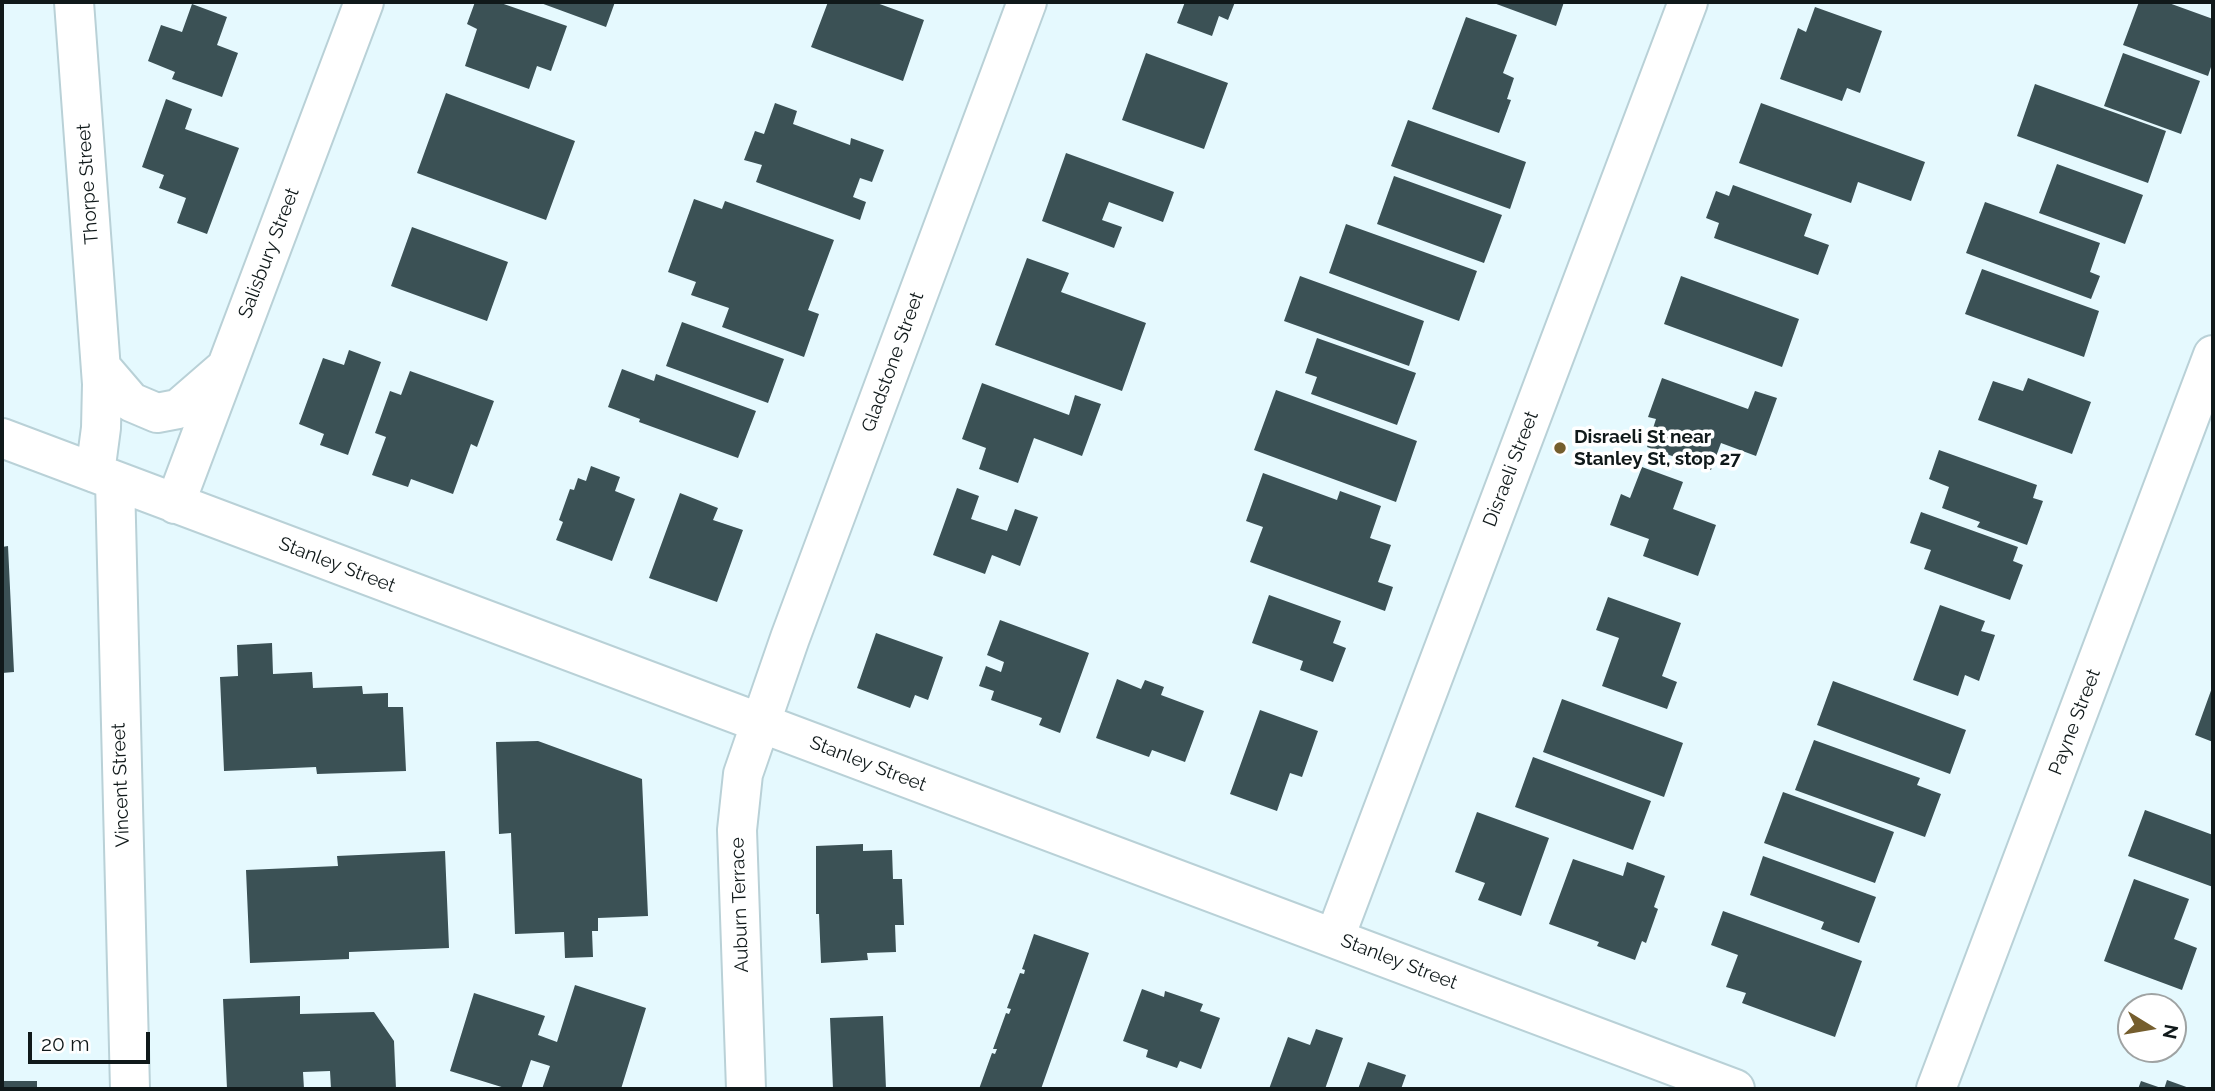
<!DOCTYPE html>
<html>
<head>
<meta charset="utf-8">
<style>
  body { margin:0 }
  #map { position:relative; width:2215px; height:1091px; overflow:hidden; background:#e5f9fe; font-family:Raleway,sans-serif }
  canvas { display:block }
  .frame { position:absolute; inset:0; border:4px solid #10191a; pointer-events:none }
  .north { position:absolute; left:2117px; top:993px; width:70px; height:70px; box-sizing:border-box; background:#fff; border:2px solid #9fa3a3; border-radius:50%; rotate:101deg; font-size:19px; font-weight:700; line-height:28px; text-align:center; color:#10191a }
  .north::after { content:''; display:block; margin:auto; width:24px; height:32px; background:#755e2e; clip-path:polygon(50% 0,100% 100%,50% 72%,0 100%) }
  .scale { position:absolute; left:28px; top:1032px; width:122px; height:32px; box-sizing:border-box; border:4px solid #10191a; border-top:0; padding-left:9px; font-size:21px; line-height:24px; white-space:nowrap; color:#10191a; -webkit-text-stroke:5px #fff; paint-order:stroke }
</style>
</head>
<body>
<div id="map">
<canvas width="2215" height="1091"></canvas>
<div class="frame"></div>
<div class="north">N</div>
<div class="scale">20 m</div>
</div>
<script>
const ctx = document.querySelector('canvas').getContext('2d');
ctx.lineJoin = 'round';
function paint(path, color) { ctx.fillStyle = color; ctx.fill(path, 'evenodd'); }
const poly = rows => new Path2D(rows.map(r => 'M' + r).join(''));
function trace(path, color, width, dash) { ctx.strokeStyle = color; ctx.lineWidth = width; ctx.lineCap = dash ? 'butt' : 'round'; ctx.setLineDash(dash || []); ctx.stroke(path); }
function write(font, color, halo, rows, align = 'center') {
  ctx.font = font + ' Raleway,sans-serif'; ctx.lineWidth = 7; ctx.setLineDash([]); ctx.textBaseline = 'middle'; ctx.strokeStyle = halo; ctx.fillStyle = color; for (const [text, x, y, turn = 0] of rows) {
    ctx.save(); ctx.translate(x, y); ctx.rotate((+turn || 0) * Math.PI / 180); ctx.textAlign = isNaN(turn) ? turn : align; if (halo) ctx.strokeText(text, 0, 0); ctx.fillText(text, 0, 0); ctx.restore();
  }
}
paint(poly([
  [475,2,498,2,567,26,551,71,537,66,529,89,465,66,477,29,467,24],
  [538,2,615,2,606,27],
  [828,2,874,2,924,20,903,81,811,47],
  [1185,2,1235,2,1228,20,1219,16,1212,36,1177,23],
  [1491,2,1564,2,1556,26],
  [2139,2,2166,2,2213,19,2213,61,2208,76,2123,45],
  [192,4,227,17,217,45,238,53,222,97,172,79,175,72,148,61,161,25,182,32],
  [1815,7,1882,31,1860,93,1847,88,1842,101,1780,79,1798,28,1806,32],
  [1466,17,1517,35,1503,73,1514,78,1507,99,1511,100,1499,133,1432,109],
  [1146,53,1228,83,1204,149,1122,120],
  [2123,53,2200,81,2181,134,2104,106],
  [2035,84,2166,131,2148,183,2017,136],
  [446,93,575,141,546,220,417,173],
  [166,99,192,109,185,129,239,148,207,234,177,223,186,198,159,188,164,175,142,167],
  [775,103,797,111,793,124,850,145,851,138,884,150,872,182,860,178,853,197,866,202,860,220,756,182,762,165,744,160,755,131,764,134],
  [1761,103,1925,162,1911,201,1858,182,1851,203,1739,163],
  [1408,120,1526,162,1510,209,1391,166],
  [1066,153,1174,192,1163,222,1109,202,1102,220,1122,227,1114,248,1042,221],
  [2057,164,2143,195,2125,244,2039,213],
  [1394,176,1502,215,1484,263,1377,224],
  [1733,185,1812,214,1804,236,1829,245,1818,275,1714,238,1719,223,1706,218,1716,191,1729,196],
  [694,199,722,209,725,201,834,240,808,310,819,314,804,357,722,327,729,308,691,295,696,282,668,272],
  [1985,202,2100,243,2090,272,2100,276,2091,299,1966,253],
  [1346,224,1477,271,1459,321,1329,273],
  [412,227,508,262,487,321,391,286],
  [1027,258,1069,273,1061,292,1146,323,1122,391,995,345],
  [1982,269,2099,311,2084,357,1965,314],
  [1300,276,1424,321,1409,366,1284,321],
  [1681,276,1799,319,1782,367,1664,324],
  [682,322,784,359,768,403,666,366],
  [1317,338,1416,373,1397,425,1311,394,1317,377,1305,373],
  [349,350,381,362,348,455,320,445,324,434,299,424,323,358,344,365],
  [622,369,654,381,656,374,756,411,738,458,639,422,640,419,608,407],
  [410,371,494,401,477,447,471,444,453,494,411,479,408,487,372,475,386,437,375,433,390,391,401,395],
  [1662,378,1748,409,1755,391,1777,398,1756,456,1721,443,1711,470,1647,447,1656,419,1648,417],
  [2028,378,2091,402,2072,454,1978,420,1993,381,2023,391],
  [982,383,1069,415,1075,395,1101,404,1082,456,1034,438,1018,483,979,469,986,448,962,439],
  [1276,390,1417,441,1396,502,1254,450],
  [1939,450,2037,485,2033,498,2043,501,2027,545,1977,527,1980,522,1942,508,1949,487,1929,479],
  [591,466,620,477,615,491,635,499,612,561,556,540,563,522,559,520,570,489,574,490,578,478,586,481],
  [1642,467,1683,482,1673,509,1716,525,1698,576,1643,556,1649,539,1610,525,1621,494,1630,498],
  [1263,473,1337,500,1340,491,1381,506,1370,538,1391,545,1378,582,1393,587,1385,611,1250,562,1263,527,1246,521],
  [957,488,979,496,971,519,1007,531,1015,509,1038,517,1020,566,992,555,985,574,933,555],
  [680,493,718,508,713,520,743,530,717,602,649,578],
  [1921,512,2018,547,2013,561,2023,565,2010,600,1924,569,1931,550,1910,543],
  [8,546,14,672,2,673,2,547],
  [1269,595,1341,621,1333,643,1346,648,1333,682,1300,670,1303,661,1252,643],
  [1608,597,1681,623,1662,676,1677,682,1667,709,1602,686,1619,638,1596,630],
  [1940,605,1985,621,1981,631,1995,635,1979,681,1965,675,1958,696,1913,680],
  [1000,620,1089,653,1060,733,1039,725,1042,718,991,700,994,691,979,686,986,666,1001,672,1004,662,987,655],
  [876,633,943,657,928,700,915,695,910,708,857,688],
  [272,643,273,674,312,672,313,688,362,686,363,694,388,693,388,707,403,707,406,771,317,774,316,767,224,771,220,677,238,676,237,645],
  [1117,679,1141,689,1145,680,1164,687,1161,695,1204,711,1185,762,1152,750,1149,757,1096,738],
  [1833,681,1966,730,1950,774,1817,725],
  [2213,685,2213,742,2195,735],
  [1562,699,1683,743,1664,797,1543,752],
  [1260,710,1318,731,1302,777,1290,773,1277,811,1230,794],
  [1814,740,1920,778,1917,785,1941,794,1925,837,1795,790],
  [538,741,642,779,648,916,598,918,598,931,592,931,593,957,565,958,564,932,515,934,511,833,499,834,496,742],
  [1533,757,1651,801,1633,850,1515,807],
  [1783,792,1894,832,1875,883,1764,843],
  [2145,810,2213,835,2213,887,2128,856],
  [1477,812,1549,838,1521,916,1478,900,1485,883,1455,872],
  [863,844,863,851,892,850,893,879,902,879,904,925,895,925,896,952,867,953,868,960,821,963,819,914,816,914,816,846],
  [445,851,449,948,349,952,349,959,250,963,246,870,338,866,337,856],
  [1763,856,1876,897,1859,943,1821,929,1824,922,1750,895],
  [1573,859,1623,876,1627,862,1665,876,1654,907,1658,909,1646,943,1642,941,1635,960,1597,946,1599,942,1549,924],
  [2134,879,2189,899,2174,939,2197,948,2182,990,2104,961],
  [1723,911,1862,961,1835,1037,1742,1003,1746,993,1726,987,1738,955,1711,945],
  [1034,934,1089,953,1041,1089,979,1089,992,1053,995,1054,997,1049,993,1049,1006,1013,1009,1014,1011,1009,1007,1008,1020,973,1024,974,1025,970,1022,969],
  [575,985,646,1008,621,1089,542,1089,550,1066,531,1060,521,1089,508,1089,450,1071,474,993,545,1016,538,1035,557,1042],
  [1142,989,1164,997,1165,991,1203,1004,1200,1011,1220,1018,1201,1069,1180,1061,1177,1068,1146,1057,1148,1050,1123,1041],
  [300,996,300,1014,374,1012,394,1041,396,1089,331,1089,330,1071,303,1072,304,1089,227,1089,223,999],
  [883,1016,886,1089,833,1089,830,1018],
  [1316,1029,1343,1038,1325,1089,1269,1089,1288,1037,1310,1045],
  [1368,1062,1406,1075,1401,1089,1358,1089],
  [2167,1080,2192,1089,2138,1089,2141,1081,2164,1089],
  [2,1081,37,1081,37,1089,2,1089]
]), '#3b5155');
const street = poly([
  [74,2,102,384,101,428,95,473],
  [101,367,131,402,157,413,178,409,223,370],
  [2,438,1735,1089],
  [115,481,130,1089],
  [175,504,364,2],
  [1335,937,1688,2],
  [746,1089,737,830,743,774,790,638,1027,2],
  [1936,1089,2213,355]
]);
trace(street, '#b9d1d7', 42);
trace(street, '#fff', 38);
for (const [x, y, r, color] of [
  [1560,448,7,"#755e2e"]
]) { const dot = new Path2D(); dot.arc(x, y, r, 0, 2 * Math.PI); ctx.fillStyle = color; ctx.fill(dot); trace(dot, '#fff', 2.5); }
write('19px', '#10191a', '#fff', [
  ["Thorpe Street",88,184,-94],
  ["Salisbury Street",269,253,-69],
  ["Gladstone Street",893,362,-70],
  ["Disraeli Street",1511,469,-69],
  ["Stanley Street",337,565,21],
  ["Payne Street",2075,722,-69],
  ["Stanley Street",868,764,21],
  ["Vincent Street",121,785,-92],
  ["Auburn Terrace",740,905,-92],
  ["Stanley Street",1399,962,21]
]);
write('bold 19px', '#10191a', '#fff', [
  ["Disraeli St near",1574,437],
  ["Stanley St, stop 27",1574,459]
], 'left');
</script>
</body>
</html>
